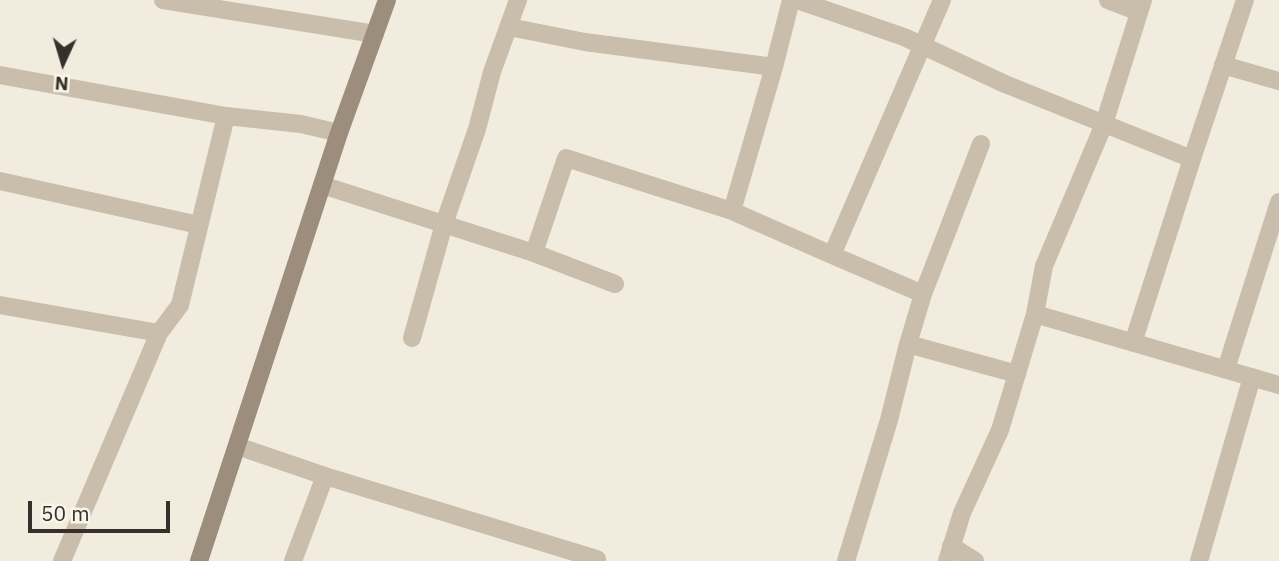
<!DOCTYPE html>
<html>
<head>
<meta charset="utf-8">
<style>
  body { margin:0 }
  #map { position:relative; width:1279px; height:561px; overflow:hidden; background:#f1ecde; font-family:"IBM Plex Sans",sans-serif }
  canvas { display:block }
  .north { position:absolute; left:28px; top:28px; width:70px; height:70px; -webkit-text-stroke:5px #f9f5eb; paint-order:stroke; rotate:184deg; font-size:19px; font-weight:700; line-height:28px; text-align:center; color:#37302a }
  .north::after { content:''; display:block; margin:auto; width:24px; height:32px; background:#37302a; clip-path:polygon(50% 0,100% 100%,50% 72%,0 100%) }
  .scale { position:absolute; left:28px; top:501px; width:142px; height:32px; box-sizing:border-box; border:4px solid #37302a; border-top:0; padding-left:9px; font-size:21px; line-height:24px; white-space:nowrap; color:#37302a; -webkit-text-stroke:5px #f9f5eb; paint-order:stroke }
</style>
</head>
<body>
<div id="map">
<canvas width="1279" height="561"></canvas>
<div class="north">N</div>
<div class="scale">50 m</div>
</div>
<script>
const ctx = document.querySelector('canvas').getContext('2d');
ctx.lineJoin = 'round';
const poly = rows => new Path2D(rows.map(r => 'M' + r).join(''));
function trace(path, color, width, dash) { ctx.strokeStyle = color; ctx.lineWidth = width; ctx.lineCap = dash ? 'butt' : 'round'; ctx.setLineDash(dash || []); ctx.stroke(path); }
trace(poly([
  [163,0,375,34],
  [797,0,904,37,1005,84,1192,159],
  [1108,0,1139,12],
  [509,27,585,42,774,67],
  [1223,65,1279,81],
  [0,75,226,116,301,124,339,133],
  [0,181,199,225],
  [322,185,534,253,615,284],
  [732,211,774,67,791,0],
  [534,253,566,158,732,211,832,255],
  [923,294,981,144],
  [0,305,159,333],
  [1035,314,1279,385],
  [412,338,444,224,477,129,492,72,518,0],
  [1133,343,1192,159,1245,0],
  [908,344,1017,374],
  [1226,369,1279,202],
  [237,446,325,476,597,559],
  [951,546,975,561],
  [62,561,159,333,180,305,226,116],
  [293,561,325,476],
  [846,561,889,420,908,344,923,294,832,255,942,0],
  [947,561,962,513,1000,430,1035,314,1044,266,1104,124,1143,0],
  [1199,561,1252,377]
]), '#c9beab', 18);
trace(poly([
  [199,561,339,133,387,0]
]), '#9d8d7c', 18);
</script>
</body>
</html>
